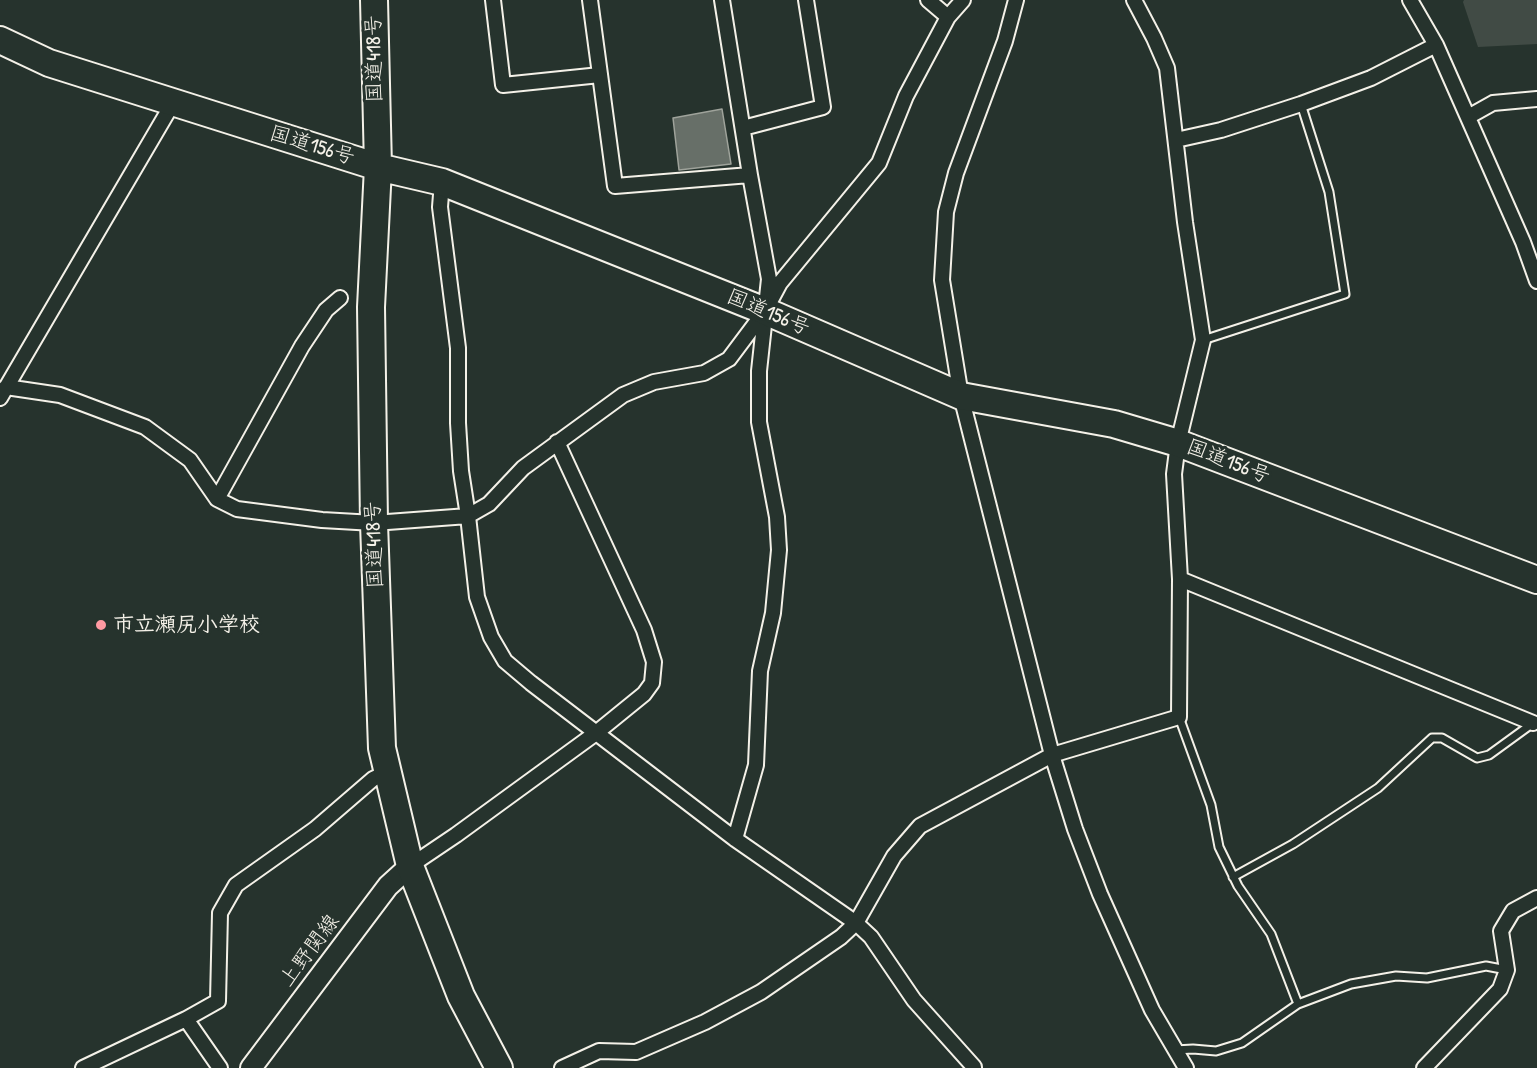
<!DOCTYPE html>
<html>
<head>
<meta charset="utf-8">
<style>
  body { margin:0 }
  canvas { display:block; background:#26332d }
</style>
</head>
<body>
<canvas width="1537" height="1068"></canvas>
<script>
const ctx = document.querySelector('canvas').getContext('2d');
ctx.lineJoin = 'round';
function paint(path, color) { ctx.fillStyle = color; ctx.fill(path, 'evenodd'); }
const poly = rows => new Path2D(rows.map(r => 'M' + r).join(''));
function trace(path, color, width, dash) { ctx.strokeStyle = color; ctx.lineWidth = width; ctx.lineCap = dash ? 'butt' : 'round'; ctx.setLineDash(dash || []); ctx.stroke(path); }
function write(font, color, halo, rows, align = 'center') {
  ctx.font = font + ' "Patrick Hand","Klee One",sans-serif'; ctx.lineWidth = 6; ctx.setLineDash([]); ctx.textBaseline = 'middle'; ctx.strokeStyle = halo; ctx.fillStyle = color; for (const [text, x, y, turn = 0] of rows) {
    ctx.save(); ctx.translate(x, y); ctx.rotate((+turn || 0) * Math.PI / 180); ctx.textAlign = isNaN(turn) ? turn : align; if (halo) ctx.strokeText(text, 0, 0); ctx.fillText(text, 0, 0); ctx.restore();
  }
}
paint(poly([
  [1464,0,1537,0,1537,44,1478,47,1463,2]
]), '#414b45');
const water = poly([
  [722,109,731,164,679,170,673,118,722,109]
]);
paint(water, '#676f68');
trace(water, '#9fa39b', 1.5);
const lane = poly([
  [1203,340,1345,294,1329,192,1301,104],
  [1179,717,1211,805,1219,847,1238,886,1271,934,1298,1004],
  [1233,877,1293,844,1378,788,1432,738,1442,738,1477,758,1489,755,1533,723],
  [1175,1050,1193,1049,1216,1051,1242,1043,1298,1004,1351,984,1396,976,1427,978,1486,966,1507,970]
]);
const street = poly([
  [493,0,503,85,600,75],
  [590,0,615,186,750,175],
  [722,0,750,175,769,279,759,371,759,422,777,517,779,550,773,613,760,671,756,765,735,839],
  [928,0,948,17],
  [1016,0,1005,41,956,173,946,212,942,280,961,396,1052,755,1075,829,1100,894,1152,1010,1186,1068],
  [1410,0,1436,45,1523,242,1537,281],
  [1468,117,1493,103,1537,99],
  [743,128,823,107,806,0],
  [1176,140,1221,130,1301,104,1371,78,1436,45],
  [442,182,440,207,458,348,458,423,461,471,468,516,477,597,491,637,505,661,531,683,735,839,856,923,841,937,761,992,705,1022,636,1052,599,1051,562,1068],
  [6,387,60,395,145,427,190,460,217,499,237,509,322,520,374,523,468,516,489,504,523,468,623,395,654,382,704,373,729,359,765,311,780,283,879,163,906,96,948,17,963,0],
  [0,398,173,103],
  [217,499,302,346,326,310,340,298],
  [1180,579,1533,723],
  [410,866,456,835,596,733,644,694,652,683,654,662,644,630,557,442],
  [186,1019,220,1068],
  [974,1067,914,1000,871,937,856,923,894,856,920,826,1052,755,1179,717,1180,579,1174,474,1178,443,1203,340,1185,222,1167,68,1154,38,1134,0],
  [83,1068,186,1019,218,1001,220,913,236,885,315,829,373,779,387,772],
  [1424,1068,1500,989,1507,970,1501,931,1513,911,1537,898]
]);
const secondary = poly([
  [251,1068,388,886,410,866]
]);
const highway = poly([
  [374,0,378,167,371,307,374,523,382,748,410,866,461,996,499,1068],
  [0,40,49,63,378,167,442,182,765,311,961,396,1114,424,1178,443,1537,580]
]);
trace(lane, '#f4f1e8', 11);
trace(street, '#f4f1e8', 18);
trace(secondary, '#f4f1e8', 24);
trace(highway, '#f4f1e8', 30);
trace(lane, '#26332d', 7);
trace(street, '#26332d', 14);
trace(secondary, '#26332d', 20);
trace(highway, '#26332d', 26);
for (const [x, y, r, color] of [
  [101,625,6,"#ff9aa2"]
]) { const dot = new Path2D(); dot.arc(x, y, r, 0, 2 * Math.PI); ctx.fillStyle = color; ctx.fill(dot); trace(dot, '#26332d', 2); }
write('21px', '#f4f1e8', '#26332d', [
  ["国道418号",375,59,-91],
  ["国道156号",312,146,17],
  ["国道156号",768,313,23],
  ["国道156号",1228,462,21],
  ["国道418号",375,545,-92],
  ["上野関線",310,951,-53]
]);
write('bold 21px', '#f4f1e8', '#26332d', [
  ["市立瀬尻小学校",113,625]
], 'left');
</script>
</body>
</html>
